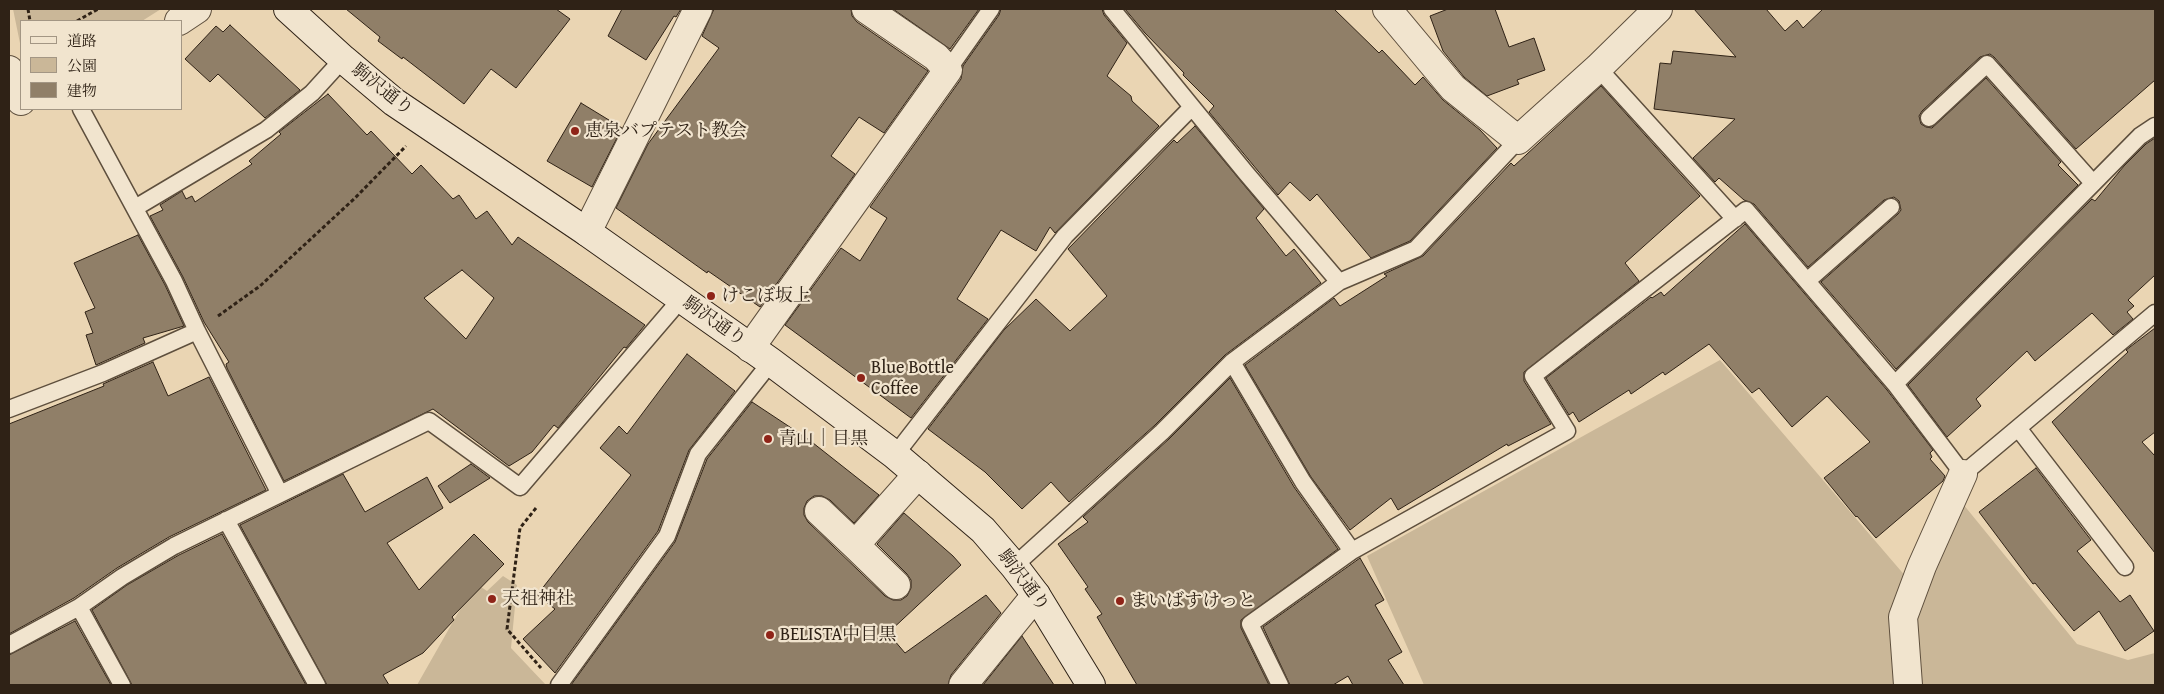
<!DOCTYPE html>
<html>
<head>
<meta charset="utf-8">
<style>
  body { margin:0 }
  #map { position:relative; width:2164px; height:694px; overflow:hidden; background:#ead5b3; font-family:"Gentium Book Plus","Noto Serif JP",serif }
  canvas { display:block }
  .frame { position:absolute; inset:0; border:10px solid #2f2216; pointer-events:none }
  .legend { position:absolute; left:20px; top:20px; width:162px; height:90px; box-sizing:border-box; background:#f1e4ce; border:1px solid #a39684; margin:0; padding:6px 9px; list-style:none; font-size:15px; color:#2f2216 }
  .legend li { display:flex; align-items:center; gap:10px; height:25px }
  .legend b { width:25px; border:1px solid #a39684 }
</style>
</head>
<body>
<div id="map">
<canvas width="2164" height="694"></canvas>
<div class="frame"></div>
<ul class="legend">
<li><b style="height:6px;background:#f1e4ce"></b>道路</li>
<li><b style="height:14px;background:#cab798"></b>公園</li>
<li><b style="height:14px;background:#907f68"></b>建物</li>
</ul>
</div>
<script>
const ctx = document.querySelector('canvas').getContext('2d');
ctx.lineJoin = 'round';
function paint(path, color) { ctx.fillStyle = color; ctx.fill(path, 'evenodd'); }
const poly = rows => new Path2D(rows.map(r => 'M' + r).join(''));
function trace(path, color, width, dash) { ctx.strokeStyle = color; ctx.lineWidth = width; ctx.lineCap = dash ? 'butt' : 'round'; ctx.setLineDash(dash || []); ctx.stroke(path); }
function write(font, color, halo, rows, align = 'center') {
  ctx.font = font + ' "Gentium Book Plus","Noto Serif JP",serif'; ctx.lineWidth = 4.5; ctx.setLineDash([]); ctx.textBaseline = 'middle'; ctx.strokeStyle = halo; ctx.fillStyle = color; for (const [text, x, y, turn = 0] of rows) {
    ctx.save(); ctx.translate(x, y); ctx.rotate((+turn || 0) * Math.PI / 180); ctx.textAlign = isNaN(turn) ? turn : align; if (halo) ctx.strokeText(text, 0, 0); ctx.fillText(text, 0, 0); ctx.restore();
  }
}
paint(poly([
  [13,9,161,9,142,21,21,21,21,48],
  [1720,360,1907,578,1897,685,1424,685,1367,556],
  [1963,504,2077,644,2128,660,2155,653,2155,685,1918,685,1914,618],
  [503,576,517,585,511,648,546,685,417,685,475,583,487,591]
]), '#cab798');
const building = poly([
  [346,9,556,9,570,19,516,88,491,69,464,104,403,57,402,59,378,41,380,37,346,9],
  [622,9,681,9,676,17,674,16,646,60,608,36,622,9],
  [714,9,851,9,852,16,857,22,928,71,884,133,859,117,831,156,855,174,760,307,708,271,707,273,616,208,648,144,719,48,702,36,714,9],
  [893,9,979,9,950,49,893,9],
  [1001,9,1102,9,1104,15,1127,43,1107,76,1131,96,1132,101,1159,126,1055,233,1050,227,1036,251,1001,230,957,299,988,319,911,418,785,325,841,248,860,261,887,218,870,207,961,79,963,66,999,15,1001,9],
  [1125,9,1334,9,1379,53,1382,50,1415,85,1423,77,1443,100,1480,130,1497,148,1410,241,1371,258,1317,194,1310,201,1290,182,1278,195,1209,112,1214,106,1183,75,1184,73,1145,33,1125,9],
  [1448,9,1495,9,1509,47,1534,38,1545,70,1517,80,1519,84,1487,96,1464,77,1443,51,1430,16,1448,9],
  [1694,9,1766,9,1785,31,1797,20,1803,28,1823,9,2155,9,2155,80,2076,149,1994,57,1990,54,1980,57,1922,111,1919,116,1921,124,1926,127,1932,128,1986,78,2061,162,2058,165,2078,185,1896,369,1821,282,1898,214,1901,210,1899,201,1894,197,1884,200,1808,267,1754,204,1744,200,1719,178,1715,182,1693,158,1735,119,1654,109,1660,63,1671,64,1673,51,1736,57,1694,9],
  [230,25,300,90,265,118,218,74,210,82,185,59,216,26,223,32,230,25],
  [1601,86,1700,196,1625,263,1639,281,1524,372,1524,381,1551,424,1508,446,1507,444,1398,510,1391,498,1350,530,1311,477,1245,365,1334,298,1340,306,1387,276,1384,274,1423,256,1511,163,1514,166,1601,86],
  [328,94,367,135,371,131,412,174,421,165,453,199,459,195,476,219,487,211,512,245,518,237,645,325,626,348,624,347,558,428,554,425,532,452,509,466,433,409,284,481,227,368,226,364,229,362,204,322,183,277,150,216,163,210,160,205,182,191,186,199,192,196,195,202,252,164,249,161,281,134,279,132,328,94],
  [462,270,494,298,466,339,424,298,462,270],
  [581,103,622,128,592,187,547,161,581,103],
  [1195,126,1264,209,1256,218,1286,256,1294,249,1321,283,1225,355,1155,425,1069,502,1051,482,1022,509,985,472,928,429,1004,330,1036,299,1070,331,1107,296,1068,249,1174,140,1177,143,1195,126],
  [2155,138,2155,275,2128,300,2134,306,2127,312,2133,319,2113,335,2092,313,2035,361,2027,351,1976,399,1981,406,1947,437,1908,385,2092,199,2095,201,2124,166,2146,144,2155,138],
  [1745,224,1887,390,1933,450,1930,453,1932,457,1930,459,1945,476,1943,481,1876,538,1857,516,1856,517,1824,478,1870,442,1827,396,1792,427,1759,388,1752,393,1709,344,1665,375,1663,372,1631,394,1629,390,1579,422,1573,412,1569,415,1546,378,1651,297,1652,298,1661,292,1664,296,1745,224],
  [138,235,165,285,184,326,143,338,145,343,96,365,86,335,93,333,85,312,95,308,74,263,138,235],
  [2155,328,2155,432,2142,442,2155,456,2155,553,2052,422,2128,352,2126,350,2155,328],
  [687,354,735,391,689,450,658,531,555,673,523,639,555,609,537,595,631,475,600,448,619,426,627,434,687,354],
  [153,362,168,396,209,377,266,490,169,537,117,568,74,598,9,634,9,424,104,386,103,384,153,362],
  [1230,378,1294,487,1338,549,1241,620,1241,628,1269,685,1137,685,1097,617,1102,614,1085,589,1088,587,1058,544,1088,522,1083,517,1169,439,1230,378],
  [752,402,808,439,879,495,854,523,830,500,822,496,814,496,807,501,804,508,804,515,808,522,885,596,893,600,901,600,907,596,911,588,911,580,907,574,877,544,904,513,953,556,961,565,888,633,905,653,986,595,1001,613,951,675,948,685,571,685,675,542,707,459,752,402],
  [471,464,490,478,450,503,438,486,471,464],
  [2036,468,2091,540,2077,551,2120,602,2130,595,2154,631,2125,651,2099,611,2074,631,2035,583,2033,584,1979,512,2036,468],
  [343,474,365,512,427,477,443,508,387,543,419,590,474,534,504,564,452,617,454,620,423,653,383,675,389,685,327,685,240,525,343,474],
  [222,534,306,685,132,685,92,610,127,585,179,555,222,534],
  [1360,558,1384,600,1375,605,1402,652,1388,660,1404,685,1353,685,1348,676,1333,685,1290,685,1263,627,1360,558],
  [75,621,111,685,9,685,9,655,75,621],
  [1022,636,1054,685,983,685,1022,636]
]);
paint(building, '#907f68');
trace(building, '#2f2216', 1);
const service = poly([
  [1112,9,1246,173,1339,282],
  [1598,68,1735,219],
  [948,70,991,9],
  [81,109,174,281,197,331,280,494],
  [1929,118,1987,64,2093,183],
  [135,208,266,130,312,93,343,59],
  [1807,281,1891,207],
  [1232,362,1303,482,1352,551],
  [1895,384,2140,136,2155,126],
  [9,409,103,373,197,331],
  [2018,428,2125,567],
  [895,455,1065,236,1192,107],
  [226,520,317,685],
  [1014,566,1162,432,1232,362,1339,282,1416,249,1518,140],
  [79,607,122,685],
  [9,645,79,607,122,577,174,546,429,421,520,487,681,299],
  [559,685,667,536,698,454,771,362],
  [1280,685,1250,624,1352,551,1567,431,1533,376,1746,210,1895,384,1963,474,2155,313]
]);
const minor = poly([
  [1387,9,1453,88,1518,140,1598,68,1658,9],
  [179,21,197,9],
  [587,232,698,9],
  [750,348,948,70,936,57,866,9],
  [819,511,855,545],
  [896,585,855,545,918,474],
  [963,685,1036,595],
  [1908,685,1903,617,1922,566,1963,474]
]);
const tertiary = poly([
  [9,70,21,101]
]);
const secondary = poly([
  [288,9,343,59,394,102,587,232,771,362,895,455,983,530,1014,566,1036,595,1091,685]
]);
trace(service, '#5e4f3d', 19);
trace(minor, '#5e4f3d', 30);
trace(tertiary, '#5e4f3d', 30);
trace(secondary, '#2f2216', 30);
trace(poly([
  [28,9,30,21],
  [77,21,98,9],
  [218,316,260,286,355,198,406,146],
  [536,508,520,528,507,629,541,668]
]), '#2f2216', 3, [4, 2.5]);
trace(service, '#f1e4ce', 16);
trace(minor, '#f1e4ce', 28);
trace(tertiary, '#f1e4ce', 28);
trace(secondary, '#f1e4ce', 28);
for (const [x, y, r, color] of [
  [575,131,5,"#8f2418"],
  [711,296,5,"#8f2418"],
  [861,378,5,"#8f2418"],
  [768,439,5,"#8f2418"],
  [492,599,5,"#8f2418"],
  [1120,601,5,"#8f2418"],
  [770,635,5,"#8f2418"]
]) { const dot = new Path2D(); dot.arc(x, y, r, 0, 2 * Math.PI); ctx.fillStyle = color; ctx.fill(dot); trace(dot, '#f1e4ce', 2); }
write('18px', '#2f2216', '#f1e4ce', [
  ["駒沢通り",382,90,38],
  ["駒沢通り",714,322,35],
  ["駒沢通り",1023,581,53]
]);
write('18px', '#2f2216', '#f1e4ce', [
  ["恵泉バプテスト教会",585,131],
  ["けこぼ坂上",721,296],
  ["Blue Bottle",871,368],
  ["Coffee",871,389],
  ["青山｜目黒",778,439],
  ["天祖神社",502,599],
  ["まいばすけっと",1130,601],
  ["BELISTA中目黒",780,635]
], 'left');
</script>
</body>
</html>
